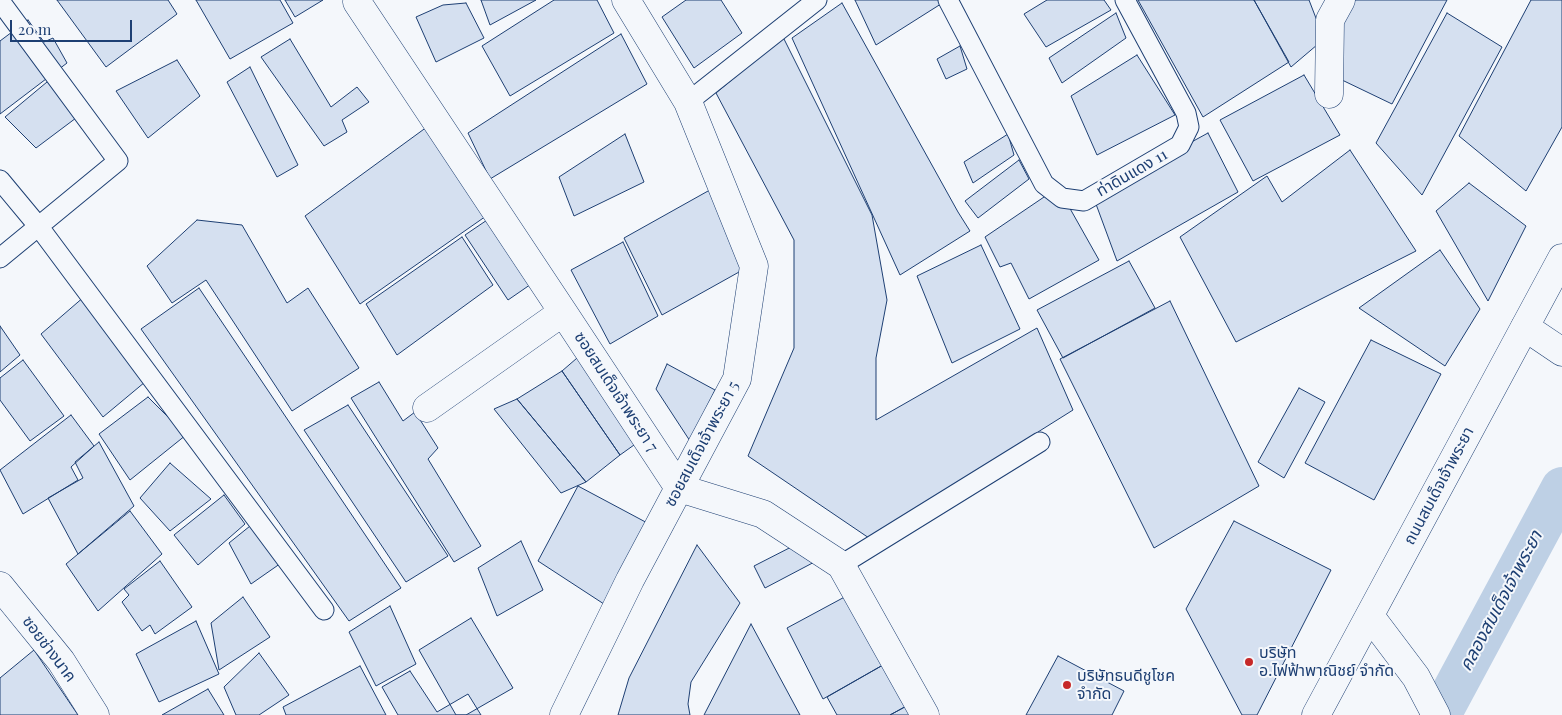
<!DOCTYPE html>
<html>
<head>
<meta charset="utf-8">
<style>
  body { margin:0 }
  #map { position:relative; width:1562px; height:715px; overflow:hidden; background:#f4f7fb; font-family:"Playfair Display",serif }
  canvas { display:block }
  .scale { position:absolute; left:10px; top:20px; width:122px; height:22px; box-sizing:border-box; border:2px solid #1d3f73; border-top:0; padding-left:6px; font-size:15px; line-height:18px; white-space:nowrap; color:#1d3f73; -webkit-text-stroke:4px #f4f7fb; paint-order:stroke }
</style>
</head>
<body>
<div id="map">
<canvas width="1562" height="715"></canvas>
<div class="scale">20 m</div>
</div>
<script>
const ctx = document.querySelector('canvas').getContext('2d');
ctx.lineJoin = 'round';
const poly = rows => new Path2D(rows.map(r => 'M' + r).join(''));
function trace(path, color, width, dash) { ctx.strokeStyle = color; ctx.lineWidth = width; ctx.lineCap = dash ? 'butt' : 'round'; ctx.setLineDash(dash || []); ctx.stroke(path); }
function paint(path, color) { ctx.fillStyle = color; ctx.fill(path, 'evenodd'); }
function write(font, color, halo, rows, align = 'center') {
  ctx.font = font + ' "Playfair Display","Noto Sans Thai",serif'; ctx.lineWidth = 4; ctx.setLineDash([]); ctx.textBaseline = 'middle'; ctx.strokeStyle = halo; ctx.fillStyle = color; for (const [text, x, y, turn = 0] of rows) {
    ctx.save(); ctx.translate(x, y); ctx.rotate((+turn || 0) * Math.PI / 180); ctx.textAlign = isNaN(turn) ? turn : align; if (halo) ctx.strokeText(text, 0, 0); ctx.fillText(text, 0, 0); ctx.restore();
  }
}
trace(poly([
  [1440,715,1562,488]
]), '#bed0e5', 42);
const building = poly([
  [57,0,168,0,177,14,106,67,57,0],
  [196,0,280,0,293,23,230,59,196,0],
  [285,0,323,0,295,17,285,0],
  [481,0,536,0,490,25,481,0],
  [554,0,597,0,614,33,510,96,482,46,554,0],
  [686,0,721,0,742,33,694,68,662,17,686,0],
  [855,0,942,0,944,2,876,45,855,0],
  [1047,0,1104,0,1111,10,1046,47,1024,14,1047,0],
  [1138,0,1254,0,1289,62,1203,117,1138,0],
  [1254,0,1309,0,1324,39,1291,67,1254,0],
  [1349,0,1447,0,1392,104,1342,80,1335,25,1349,0],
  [1531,0,1562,0,1562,127,1526,191,1459,136,1531,0],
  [466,3,484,38,436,62,416,17,443,5,466,3],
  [842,3,958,212,970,231,900,275,792,38,842,3],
  [1116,13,1126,38,1062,83,1049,58,1116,13],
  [1447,13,1502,47,1422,195,1376,143,1447,13],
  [28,20,44,42,53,38,67,63,0,114,0,41,28,20],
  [621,34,647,84,490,179,468,133,621,34],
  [783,37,872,215,887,300,876,358,876,420,1037,328,1073,410,869,538,748,456,794,348,794,240,716,93,783,37],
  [290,39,331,107,357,87,369,102,342,120,347,132,324,146,261,57,290,39],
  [960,46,967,69,946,79,937,59,960,46],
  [1137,55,1175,115,1097,155,1071,96,1137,55],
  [177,60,200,96,148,138,116,91,177,60],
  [250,67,298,165,277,177,227,82,250,67],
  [1304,75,1340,135,1253,181,1220,120,1304,75],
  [53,77,80,115,36,148,5,117,53,77],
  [431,124,489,214,360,304,305,216,431,124],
  [1208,133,1238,192,1117,261,1093,196,1208,133],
  [625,134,644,182,574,216,559,177,625,134],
  [1008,134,1014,155,973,183,964,162,1008,134],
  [1350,150,1416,251,1236,342,1180,237,1267,176,1282,202,1350,150],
  [1019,160,1029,179,978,218,965,201,1019,160],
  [1469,183,1526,226,1488,301,1436,211,1469,183],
  [717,186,748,267,662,315,624,238,717,186],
  [1047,195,1068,205,1099,260,1029,299,1011,263,1000,267,985,237,1047,195],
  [496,214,537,280,508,300,465,235,496,214],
  [197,220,242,225,287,303,308,288,359,368,292,411,206,280,172,303,147,266,197,220],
  [462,237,493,285,397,355,366,304,462,237],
  [623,242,658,316,610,344,571,270,623,242],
  [981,245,1020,329,952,363,917,276,981,245],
  [1440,250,1480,309,1445,366,1359,308,1440,250],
  [1129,261,1155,308,1063,358,1037,310,1129,261],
  [199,288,401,588,349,621,141,329,199,288],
  [85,296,145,382,103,417,41,334,85,296],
  [1170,301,1259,486,1154,548,1060,359,1170,301],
  [0,326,20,355,0,372,0,326],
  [1371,340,1441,374,1374,500,1305,463,1371,340],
  [584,352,641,440,620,455,562,371,584,352],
  [23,360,64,416,30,441,0,400,0,378,23,360],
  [667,364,715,390,690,441,656,389,667,364],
  [562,371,620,455,586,482,517,399,562,371],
  [379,382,403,421,415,412,438,448,428,459,481,546,454,562,351,398,379,382],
  [1299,388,1325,402,1284,478,1258,462,1299,388],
  [148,397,186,435,130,480,99,434,148,397],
  [517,399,586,482,561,493,494,409,517,399],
  [348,405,448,556,406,582,304,430,348,405],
  [71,415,94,446,71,467,78,480,23,514,0,470,71,415],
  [99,442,134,506,78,554,48,498,83,478,75,462,99,442],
  [170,463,211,499,170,531,140,498,170,463],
  [578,486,653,526,607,606,538,561,578,486],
  [224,495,245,524,198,565,174,535,224,495],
  [130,511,162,554,98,611,66,564,130,511],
  [1234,521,1331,570,1257,715,1242,715,1186,609,1234,521],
  [255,522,284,561,251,584,229,543,255,522],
  [521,541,543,590,497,616,478,568,521,541],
  [801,542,822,558,765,588,754,566,801,542],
  [697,545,740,603,691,682,688,704,690,715,618,715,629,678,697,545],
  [160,561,192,607,155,634,150,625,142,631,122,602,129,595,124,589,160,561],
  [852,593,890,661,823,699,787,628,852,593],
  [243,597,270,637,219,670,211,623,243,597],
  [390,606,416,664,376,686,349,632,390,606],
  [471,618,513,688,466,715,456,715,419,650,471,618],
  [196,621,219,674,159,702,136,654,196,621],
  [751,624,800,715,704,715,751,624],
  [34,650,78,715,0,715,0,678,34,650],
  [259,653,289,695,259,715,236,715,224,687,259,653],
  [1058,656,1124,691,1112,715,1026,715,1058,656],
  [890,661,912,703,890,715,837,715,827,697,890,661],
  [360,666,386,715,286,715,283,707,360,666],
  [410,671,437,712,468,694,481,715,398,715,382,687,410,671],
  [208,689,224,715,162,715,208,689],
  [912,703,918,715,890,715,912,703]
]);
paint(building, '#d5e0f0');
trace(building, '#1d3f73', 1);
const service = poly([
  [948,0,1044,184,1062,198,1084,201,1180,145,1189,127,1186,113,1125,0],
  [0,1,118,161,0,258],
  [688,102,817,0],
  [0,180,39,227,324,610],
  [841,565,1040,442]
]);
const minor = poly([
  [357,2,563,312,679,488,763,514,841,565,925,715],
  [1329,94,1330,20,1341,0],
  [1525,327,1562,352],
  [427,408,563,312],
  [0,586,61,661,95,715],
  [1370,616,1416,677,1436,715],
  [564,715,630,580,737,379,754,266,688,102,626,0]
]);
const secondary = poly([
  [1316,715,1562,258]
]);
trace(service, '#1d3f73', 21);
trace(minor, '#1d3f73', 29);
trace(secondary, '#1d3f73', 29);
trace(service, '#f4f7fb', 19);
trace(minor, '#f4f7fb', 28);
trace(secondary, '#f4f7fb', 28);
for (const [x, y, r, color] of [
  [1249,662,5,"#c62828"],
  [1067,685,5,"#c62828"]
]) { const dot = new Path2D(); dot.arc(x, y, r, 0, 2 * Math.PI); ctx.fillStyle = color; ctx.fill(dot); trace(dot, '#f4f7fb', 2); }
write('16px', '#1d3f73', '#f4f7fb', [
  ["ท่าดินแดง 11",1132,173,-30],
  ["ซอยสมเด็จเจ้าพระยา 7",616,392,57],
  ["ซอยสมเด็จเจ้าพระยา 5",702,444,-62],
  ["ถนนสมเด็จเจ้าพระยา",1439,486,-62],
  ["ซอยช่างนาค",49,649,53]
]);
write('16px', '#1d3f73', '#f4f7fb', [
  ["บริษัท",1259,653],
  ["อ.ไฟฟ้าพาณิชย์ จำกัด",1259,671],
  ["บริษัทธนดีชูโชค",1077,676],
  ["จำกัด",1077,694]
], 'left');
write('italic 18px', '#1d3f73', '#f4f7fb', [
  ["คลองสมเด็จเจ้าพระยา",1501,601,-62]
]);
</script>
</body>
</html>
